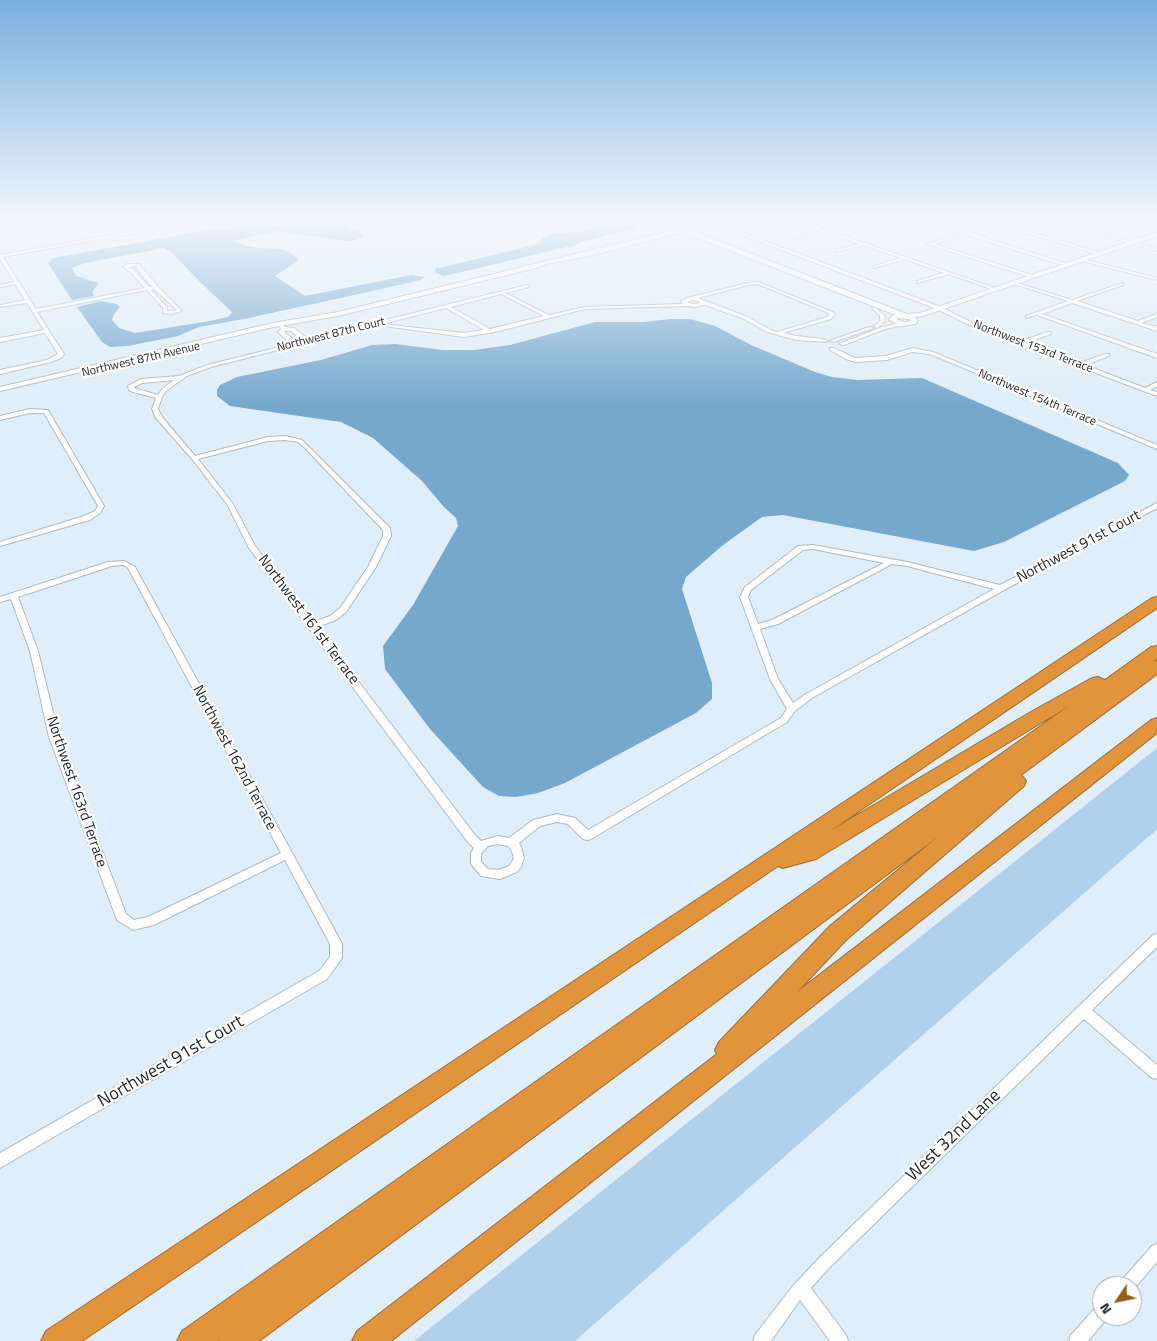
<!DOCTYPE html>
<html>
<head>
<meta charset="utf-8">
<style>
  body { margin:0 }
  #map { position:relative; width:1157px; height:1341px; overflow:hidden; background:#dfeef9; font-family:"Titillium Web",sans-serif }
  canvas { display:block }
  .north { position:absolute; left:1092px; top:1276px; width:50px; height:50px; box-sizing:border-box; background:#fff; border:1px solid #a5a8a9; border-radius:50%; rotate:236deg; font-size:14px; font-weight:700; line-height:20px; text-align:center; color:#1f2529 }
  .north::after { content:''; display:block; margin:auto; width:18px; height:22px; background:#965e19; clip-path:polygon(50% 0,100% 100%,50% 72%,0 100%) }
</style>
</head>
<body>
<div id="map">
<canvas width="1157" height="1341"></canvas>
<div class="north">N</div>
</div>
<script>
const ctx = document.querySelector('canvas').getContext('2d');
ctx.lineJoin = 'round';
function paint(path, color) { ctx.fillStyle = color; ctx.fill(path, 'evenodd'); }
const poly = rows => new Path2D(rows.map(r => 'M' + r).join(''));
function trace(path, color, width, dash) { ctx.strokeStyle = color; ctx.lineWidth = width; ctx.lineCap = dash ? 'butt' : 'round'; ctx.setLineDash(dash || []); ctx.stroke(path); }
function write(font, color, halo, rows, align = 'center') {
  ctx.font = font + ' "Titillium Web",sans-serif'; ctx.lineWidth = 4.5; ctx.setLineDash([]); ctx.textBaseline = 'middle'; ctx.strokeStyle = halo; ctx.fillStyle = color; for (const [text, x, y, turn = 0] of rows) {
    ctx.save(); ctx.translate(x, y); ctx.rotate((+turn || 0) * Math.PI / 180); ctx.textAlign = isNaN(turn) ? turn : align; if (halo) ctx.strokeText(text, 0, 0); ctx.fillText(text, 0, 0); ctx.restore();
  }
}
paint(poly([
  [1157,748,1157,829,575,1341,414,1341]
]), '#afd1ec');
paint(poly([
  [312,217,368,217,346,223,346,226,360,231,363,235,362,237,356,240,345,241,278,231,233,241,243,245,258,248,283,249,298,258,298,261,275,276,305,296,411,275,425,277,420,280,386,288,244,319,199,327,178,336,128,346,110,347,102,342,77,307,101,301,116,304,120,307,114,314,112,320,119,328,135,333,210,321,228,317,232,312,200,282,171,252,164,248,85,263,72,268,76,276,99,283,92,292,94,296,72,300,48,263,53,258,213,229,237,228,273,221,288,222],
  [598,217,623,217,633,223,636,228,581,242,576,245,444,276,436,273,435,269,539,244,542,238,550,234,579,232,601,226,602,221],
  [670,319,690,319,715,326,751,345,815,372,832,377,857,380,922,378,1118,463,1129,475,1125,481,1004,542,974,551,783,515,762,517,723,545,686,577,682,589,712,683,712,699,696,713,565,783,538,793,516,797,499,796,483,787,430,729,385,669,383,646,413,605,458,526,456,518,444,507,422,481,373,438,341,422,230,406,217,396,217,390,220,385,237,377,321,360,372,345,395,344,443,350,474,350,510,345,595,322,643,322]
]), '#76a8cd');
const minor = poly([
  [44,217,48,217,55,225,60,226,115,217,126,217,60,228,53,227,44,217],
  [213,217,223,217,3,257,36,309,145,288,129,271,123,267,127,264,139,264,158,287,182,311,172,314,163,313,163,308,147,290,37,312,64,354,61,358,51,362,0,374,0,370,47,360,58,354,45,333,0,342,0,338,44,330,27,303,0,307,0,305,25,300,15,284,0,287,0,285,14,282,0,259,0,255,213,217],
  [137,266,137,269,152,287,149,287,133,269,128,267,137,266],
  [154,289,177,310,167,311,167,307,151,290,154,289],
  [783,217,789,217,998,289,994,290,949,274,917,283,917,281,944,273,905,259,874,268,874,266,901,258,863,245,836,252,836,250,859,244,825,232,797,239,797,237,821,231,790,220,765,226,763,225,786,219,783,217],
  [848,217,855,217,889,229,927,217,934,217,893,230,902,233,901,235,848,217],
  [974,217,981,217,1104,254,1100,255,999,225,970,233,1070,265,1066,266,966,235,934,244,1035,276,1033,278,927,244,995,224,974,217],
  [1038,217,1045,217,1157,249,1157,251,1038,217],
  [1102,217,1109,217,1157,231,1157,233,1102,217],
  [714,222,941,307,975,324,1022,341,1047,332,1051,332,1051,334,1026,343,1080,363,1105,354,1109,354,1109,356,1085,365,1145,388,1157,382,1157,386,1150,390,1157,392,1157,396,971,326,937,309,713,224,714,222],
  [1082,259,1157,278,1157,280,1082,261,1082,259],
  [758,282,835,313,835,314,831,319,783,333,796,336,824,339,827,341,826,342,796,340,767,332,744,319,705,305,693,307,689,306,585,309,495,332,464,337,377,325,211,367,187,376,167,390,162,397,158,409,162,417,195,456,268,437,285,436,302,440,390,528,391,536,376,567,346,612,336,620,317,627,475,835,481,841,498,836,509,838,533,820,557,814,575,818,588,830,781,718,787,709,770,679,740,597,745,587,798,546,813,545,907,562,1000,585,1157,503,1157,508,1004,590,812,698,795,711,787,722,591,839,587,840,583,839,568,824,557,822,540,826,519,843,521,847,524,858,521,867,517,872,500,879,481,876,471,864,471,853,474,848,467,841,249,548,227,504,192,459,156,418,152,409,156,398,133,392,129,390,128,386,141,379,179,376,207,365,292,344,278,332,281,329,278,325,281,323,285,327,294,328,308,339,527,285,529,286,529,287,505,293,549,315,585,307,683,304,681,302,681,301,687,298,748,283,758,282],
  [758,284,826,312,830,314,827,317,777,332,771,330,748,317,698,298,748,285,758,284],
  [501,294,544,316,490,329,451,307,501,294],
  [693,300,699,301,700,303,693,304,687,302,693,300],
  [446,308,484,330,464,333,382,324,446,308],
  [285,331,291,331,303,341,297,342,284,332,285,331],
  [174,380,163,388,158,395,134,388,134,387,142,383,174,380],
  [285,440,298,442,305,448,383,530,383,536,368,567,340,608,330,616,314,622,255,546,233,504,198,459,268,441,285,440],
  [813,549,884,563,772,620,758,624,748,597,751,590,803,550,813,549],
  [892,564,907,566,994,589,806,694,793,703,778,679,760,629,778,624,892,564],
  [498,844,508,846,511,849,514,858,512,862,509,866,499,870,488,869,481,862,481,854,488,846,498,844],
  [1014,282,1072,300,1123,283,1123,285,1077,301,1138,321,1157,314,1157,317,1142,323,1157,327,1157,331,1072,303,1042,314,1157,354,1157,358,1037,315,1026,318,1026,316,1068,301,1014,284,1014,282],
  [874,307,885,316,884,322,877,328,874,326,880,321,880,316,872,308,874,307],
  [903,322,906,324,905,325,885,329,844,345,839,344,882,327,903,322],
  [869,327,874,328,834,342,829,341,869,327],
  [830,348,834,348,855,358,886,356,912,348,933,352,1157,445,1157,449,930,354,912,352,887,360,855,362,846,359,830,350,830,348],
  [30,409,48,410,104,506,100,513,90,520,0,546,0,542,84,516,95,511,98,506,44,413,30,413,0,420,0,416,30,409],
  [124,561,135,567,340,940,342,944,342,958,327,979,0,1168,0,1153,319,971,330,957,330,944,285,860,154,925,133,930,117,920,49,737,30,651,11,599,0,602,0,597,108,562,124,561],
  [123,565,128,568,281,853,148,917,134,920,126,914,59,737,38,651,18,597,112,566,123,565],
  [1157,934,1157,947,1092,1010,1157,1065,1157,1079,1152,1078,1084,1019,829,1268,811,1288,846,1335,848,1341,830,1341,800,1300,771,1341,753,1341,755,1335,792,1287,819,1258,1079,1006,1153,935,1157,934],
  [1157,1244,1157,1262,1132,1291,1132,1286,1118,1286,1121,1281,1152,1246,1157,1244],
  [1102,1305,1102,1316,1109,1316,1088,1341,1069,1341,1071,1335,1096,1307,1102,1305]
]);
const tertiary = poly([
  [682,228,693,231,907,314,920,313,1157,232,1157,236,923,316,915,317,918,321,915,324,903,326,889,320,891,316,896,315,682,232,598,254,546,264,536,268,338,316,273,327,0,391,0,387,273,323,338,312,682,228],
  [898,318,909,319,911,321,904,322,896,319,898,318]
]);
const secondary = poly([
  [646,217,655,217,682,228,737,217,749,217,682,232,646,217]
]);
const motorway = poly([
  [1157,597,1157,608,830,831,1029,713,1092,678,1098,677,1105,680,1151,647,1157,646,1157,659,1152,662,1157,661,1157,674,1021,775,1026,781,1024,786,846,940,797,992,1151,720,1157,718,1157,733,391,1341,352,1341,357,1331,717,1054,715,1050,719,1042,830,926,939,836,259,1341,219,1341,220,1339,217,1341,177,1341,182,1331,1069,706,816,859,783,868,778,866,82,1341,41,1341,46,1331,1152,598,1157,597]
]);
trace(minor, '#acbac5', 2);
trace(tertiary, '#acbac5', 2);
trace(secondary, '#acbac5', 2);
trace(motorway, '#9d6d35', 2);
paint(minor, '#fff');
paint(tertiary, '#fff');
paint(secondary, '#f6dfc4');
paint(motorway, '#e1943c');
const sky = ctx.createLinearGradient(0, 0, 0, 405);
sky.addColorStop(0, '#7aafdd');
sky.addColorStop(0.54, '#f1f7fc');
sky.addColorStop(1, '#f1f7fc00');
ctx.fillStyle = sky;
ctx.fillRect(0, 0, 1157, 405);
write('12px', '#1f2529', '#fff', [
  ["Northwest 87th Court",331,335,-14],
  ["Northwest 153rd Terrace",1033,347,21],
  ["Northwest 87th Avenue",141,360,-13],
  ["Northwest 154th Terrace",1037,398,23]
]);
write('15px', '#1f2529', '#fff', [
  ["Northwest 91st Court",1079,547,-28],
  ["Northwest 161st Terrace",308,620,53],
  ["Northwest 162nd Terrace",234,758,62],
  ["Northwest 163rd Terrace",76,792,71]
]);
write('18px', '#1f2529', '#fff', [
  ["Northwest 91st Court",171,1062,-30],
  ["West 32nd Lane",954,1136,-44]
]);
</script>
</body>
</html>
